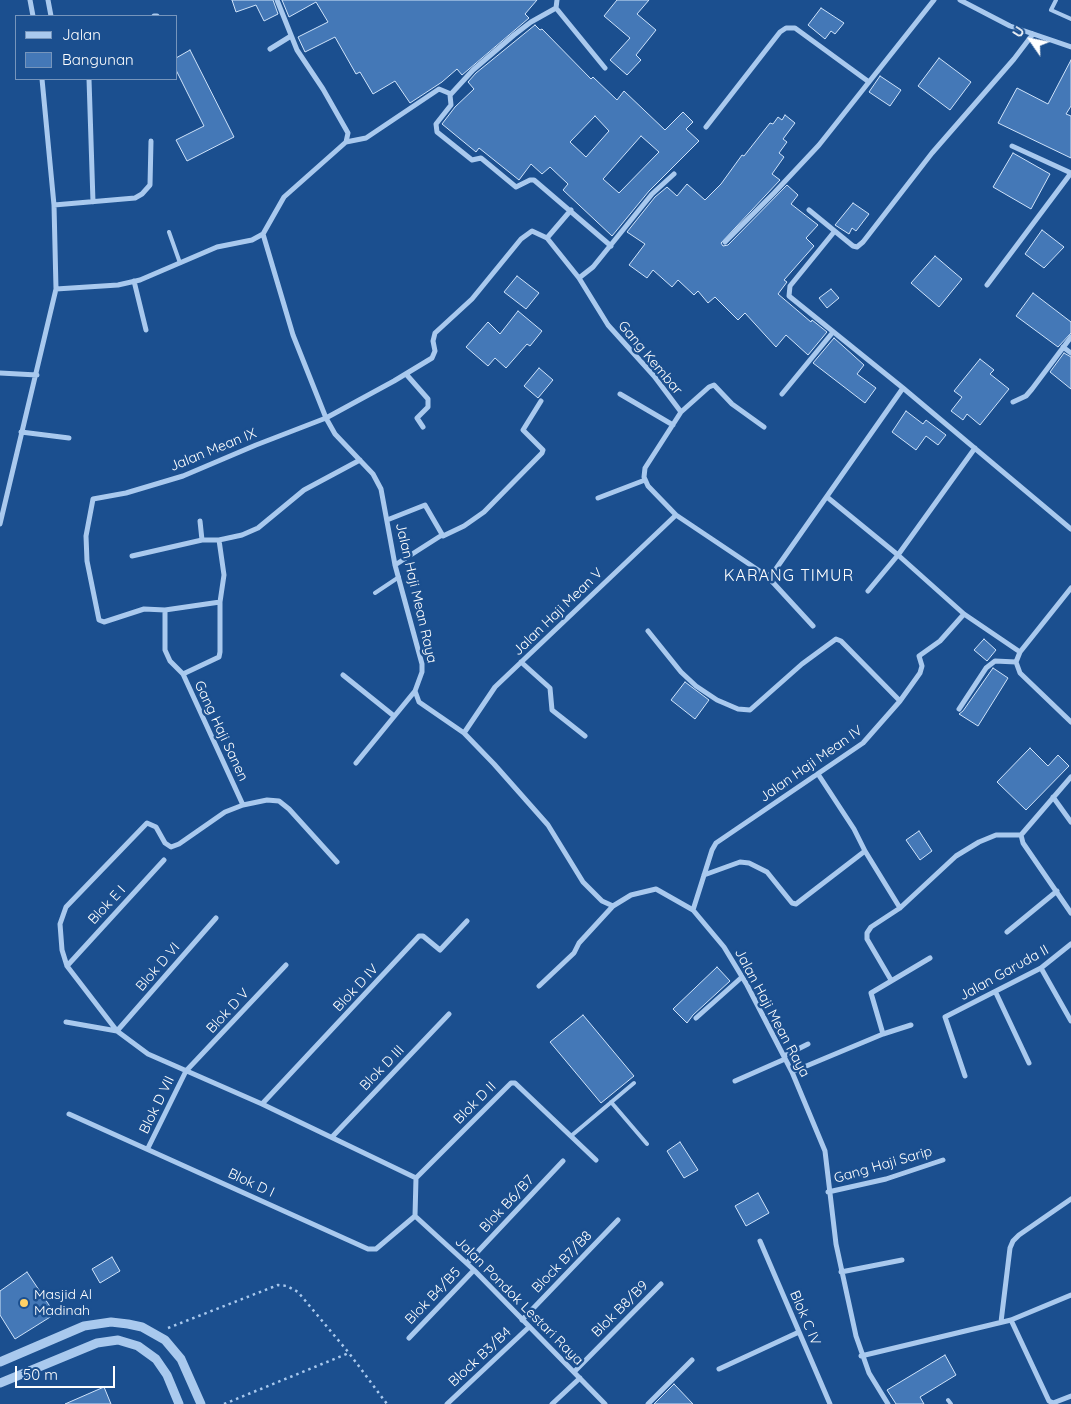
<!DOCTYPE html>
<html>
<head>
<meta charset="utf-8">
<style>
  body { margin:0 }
  #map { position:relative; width:1071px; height:1404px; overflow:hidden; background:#1b4f8f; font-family:Quicksand,sans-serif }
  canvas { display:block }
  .legend { position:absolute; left:15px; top:15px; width:162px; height:65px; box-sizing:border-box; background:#1b4f8f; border:1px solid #7695bc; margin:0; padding:6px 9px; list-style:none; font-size:15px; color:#fff }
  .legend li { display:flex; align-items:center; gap:10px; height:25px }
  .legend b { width:25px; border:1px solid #7695bc }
  .north { position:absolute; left:1006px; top:15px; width:50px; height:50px; -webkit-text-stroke:4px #1b4f8f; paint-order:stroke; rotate:303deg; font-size:14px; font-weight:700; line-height:20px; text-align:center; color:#fff }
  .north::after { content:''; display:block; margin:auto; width:18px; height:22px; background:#fff; clip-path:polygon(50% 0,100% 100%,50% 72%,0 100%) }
  .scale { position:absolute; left:15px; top:1366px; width:100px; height:22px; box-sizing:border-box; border:2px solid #fff; border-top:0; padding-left:6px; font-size:15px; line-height:18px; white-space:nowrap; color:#fff; -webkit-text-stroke:4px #1b4f8f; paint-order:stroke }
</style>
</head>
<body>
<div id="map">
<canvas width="1071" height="1404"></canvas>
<ul class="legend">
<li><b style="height:6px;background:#a9c9ee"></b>Jalan</li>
<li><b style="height:14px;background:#4478b7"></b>Bangunan</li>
</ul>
<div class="north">U</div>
<div class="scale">50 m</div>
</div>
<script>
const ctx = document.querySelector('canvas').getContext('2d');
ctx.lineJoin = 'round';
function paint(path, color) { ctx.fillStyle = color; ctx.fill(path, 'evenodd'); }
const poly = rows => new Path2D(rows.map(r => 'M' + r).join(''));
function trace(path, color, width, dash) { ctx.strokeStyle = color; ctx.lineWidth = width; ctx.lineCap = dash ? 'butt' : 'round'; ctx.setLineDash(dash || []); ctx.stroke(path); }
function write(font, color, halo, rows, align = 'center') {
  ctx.font = font + ' Quicksand,sans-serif'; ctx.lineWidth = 5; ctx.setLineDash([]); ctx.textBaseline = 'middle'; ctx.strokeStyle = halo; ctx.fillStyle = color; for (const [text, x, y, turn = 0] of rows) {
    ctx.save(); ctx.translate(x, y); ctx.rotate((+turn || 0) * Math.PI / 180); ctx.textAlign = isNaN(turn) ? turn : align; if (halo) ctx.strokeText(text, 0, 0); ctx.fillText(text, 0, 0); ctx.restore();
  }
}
const building = poly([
  [232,0,273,0,278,14,264,21,256,5,236,12,232,0],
  [282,0,537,0,525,14,529,18,462,75,457,69,442,82,410,103,395,81,373,94,360,72,356,74,335,37,305,52,298,37,328,22,316,2,289,17,282,0],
  [617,0,649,0,637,14,656,30,636,55,641,60,627,75,610,60,630,38,604,16,617,0],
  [821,8,844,23,835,34,831,31,825,39,808,25,821,8],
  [535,25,540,30,542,29,591,79,593,77,617,100,624,91,665,130,683,112,693,122,686,129,699,141,649,191,612,236,563,190,568,184,550,167,542,174,531,164,519,180,479,148,476,152,442,124,455,107,474,89,468,82,476,73,535,25],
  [595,116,609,131,586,157,570,142,595,116],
  [641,136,659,152,619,193,603,179,641,136],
  [190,50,234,137,187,161,176,140,204,126,176,70,176,58,190,50],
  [939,58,971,82,950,110,918,86,939,58],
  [1071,60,1071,106,1066,114,1071,116,1071,158,998,123,1017,88,1048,104,1071,60],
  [880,76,901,90,890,106,869,92,880,76],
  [785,115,795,123,783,139,787,142,779,153,784,157,772,174,780,180,721,243,723,246,728,245,787,185,798,195,791,204,818,225,806,238,814,246,784,280,787,282,778,294,811,322,812,320,827,332,808,355,786,335,776,347,745,313,738,320,715,297,708,303,698,291,694,295,678,280,672,287,653,270,647,278,629,265,645,244,627,232,655,197,667,187,677,196,687,184,705,200,721,184,742,155,744,156,770,123,773,124,778,117,782,120,785,115],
  [1013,153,1050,174,1031,209,993,187,1013,153],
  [853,203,869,214,856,231,852,228,849,234,835,225,853,203],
  [1042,230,1064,247,1044,268,1025,254,1042,230],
  [935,256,962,279,939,307,911,283,935,256],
  [517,276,539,293,526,309,504,292,517,276],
  [831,289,839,298,827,308,819,298,831,289],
  [1033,293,1071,322,1071,333,1058,347,1016,316,1033,293],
  [518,311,542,331,530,346,527,344,506,368,495,358,488,366,466,347,488,322,500,334,518,311],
  [834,338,864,365,857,374,876,388,865,403,813,363,834,338],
  [1064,353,1071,357,1071,389,1050,372,1064,353],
  [980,359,994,370,990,374,1009,389,980,425,967,414,963,420,951,411,962,397,954,391,980,359],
  [539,368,553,380,538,398,524,386,539,368],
  [906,411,923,424,926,420,946,435,938,445,926,436,916,450,892,432,906,411],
  [984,639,996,650,987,661,974,650,984,639],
  [993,668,1008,678,978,726,959,714,963,711,993,668],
  [685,682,709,700,695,719,671,700,685,682],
  [1030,748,1048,766,1058,755,1069,766,1026,810,997,782,1030,748],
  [919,831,932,851,920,860,906,840,919,831],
  [717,967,730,981,693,1015,687,1023,673,1009,717,967],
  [583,1015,634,1076,601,1103,550,1042,583,1015],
  [680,1142,698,1170,684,1178,667,1151,680,1142],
  [758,1193,769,1213,746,1226,735,1206,758,1193],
  [112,1257,120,1271,100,1283,92,1269,112,1257],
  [27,1272,55,1314,15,1339,0,1315,0,1291,27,1272],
  [945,1355,956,1375,920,1397,924,1404,896,1404,887,1390,945,1355],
  [674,1384,693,1404,654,1404,674,1384],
  [104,1387,111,1404,65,1404,104,1387]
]);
paint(building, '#4478b7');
trace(building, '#cfe3fa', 1);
trace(poly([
  [168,1328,278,1285,287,1286,298,1292,349,1353,387,1404],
  [224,1404,349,1353]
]), '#a9c9ee', 2.5, [2.5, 4]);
trace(poly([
  [1056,0,1051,10,1071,19],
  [169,232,180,263],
  [375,593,399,577],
  [611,1102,647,1144],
  [571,1136,634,1083],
  [948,1400,951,1404]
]), '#a9c9ee', 4);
trace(poly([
  [30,0,33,16],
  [48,0,51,16],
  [557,0,556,8,605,68],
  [960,0,1010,26,1071,47],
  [154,16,157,16],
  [270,49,291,36],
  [89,79,93,202],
  [450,95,451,105,436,124,437,132,472,160,481,158,516,187,530,180,534,180,611,246],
  [706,127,780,32,786,28,795,28,869,82],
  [346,142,366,138,439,89,451,94,473,70,514,35,531,22,556,8],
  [1012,146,1071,173],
  [54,205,135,198,142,194,150,185,151,141],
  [809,210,853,246,857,247,863,242,932,153,1014,59,1033,34],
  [834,232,790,286,789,296,903,388,1071,529],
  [263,234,293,335,326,418,335,434,373,474,381,489,395,565,422,664,422,672,415,691,419,702,464,733,494,764,548,825,583,882,602,901,613,906,631,895,656,889,693,910,724,947,747,985,792,1072,825,1151,836,1244,856,1336,869,1373,888,1404],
  [547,238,571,210],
  [725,242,774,193,819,145,934,0],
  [579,278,593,267,652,194,674,174],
  [134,281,146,330],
  [987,285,1071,173],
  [56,289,118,285,140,280,217,247,252,240,263,234,284,197,346,142,348,133,323,89,297,50,277,0],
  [1063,347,1071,353],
  [0,373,37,375],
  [406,374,428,399,428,407,417,418,423,427],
  [620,394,673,425],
  [782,394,833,332],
  [1013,402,1026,396,1032,389,1071,337],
  [681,412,709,387,714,385,732,404,764,427],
  [21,432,69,438],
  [827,497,898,555,964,614,1020,652],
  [598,498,645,480],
  [387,520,425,505,443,536,464,526,484,512,542,453,543,450,523,430,541,401],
  [200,521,202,540],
  [0,524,56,289,54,205,42,79],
  [219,540,224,575,220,602,220,652,219,657,183,674,243,805],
  [132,556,202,540,219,540,242,535,258,528,304,490,360,460],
  [395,565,442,535],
  [767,576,773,573,903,388],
  [1071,588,1020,652,1016,662,1020,673,1071,722],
  [868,591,898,555,975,448],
  [220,602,165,610,144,609,104,622,99,620,87,561,86,536,93,499,126,493,183,476,256,445,326,418,394,381,432,358,435,351,433,341,435,333,472,299,521,239,532,231,547,238,579,278,608,325,654,376,681,412,645,468,644,477,648,486,676,515,767,576,813,626],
  [165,610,165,650,170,661,183,674],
  [648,631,681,672,696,686,717,700,738,709,750,710,802,664,836,639,841,641,900,701],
  [521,662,550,688,552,710,585,736],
  [343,675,394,716],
  [959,709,986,668,995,661,1016,662],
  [464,733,495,687,676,515],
  [356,763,415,691],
  [818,774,854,829,865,851,900,908],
  [1053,797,1071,822],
  [1021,835,1023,843,1071,913],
  [1021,835,1071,777],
  [704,875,740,862,749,863,767,872,792,903,796,904,865,851],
  [693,910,712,850,716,843,863,743,900,701,920,673,922,666,919,656,940,641,964,614],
  [216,918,117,1031,67,966,62,950,60,924,66,907,147,823,156,827,165,843,171,847,179,844,225,812,243,805,267,800,279,801,289,809,337,862],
  [1007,932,1057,891],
  [67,966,164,860],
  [1041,968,1071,1021],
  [891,980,867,939,867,933,871,927,900,908,956,856,979,842,996,835,1021,835],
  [539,986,574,953,579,943,613,906],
  [996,993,1029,1063],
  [696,1018,742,977],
  [66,1022,117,1031,148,1054,262,1104,416,1178],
  [883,1034,871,993,930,958],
  [784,1056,808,1044],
  [792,1072,883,1034,911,1025],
  [965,1076,945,1017,1041,968,1071,944],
  [735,1081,785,1059],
  [262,1104,419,936,423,936,440,950,467,921],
  [69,1114,368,1249,376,1249,415,1216],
  [332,1137,449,1014],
  [148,1148,186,1071,286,965],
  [416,1178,511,1083,515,1083,596,1160],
  [828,1192,886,1179,943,1160],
  [415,1216,474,1270,605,1404],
  [415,1216,416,1178],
  [760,1241,830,1404],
  [467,1263,563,1161],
  [841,1272,902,1260],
  [522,1320,618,1220],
  [1011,1320,1049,1401,1053,1403,1071,1396],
  [1001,1322,1010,1248,1013,1241,1019,1235,1071,1199],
  [409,1338,474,1270],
  [861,1356,1011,1320,1071,1295],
  [719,1369,799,1332],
  [574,1372,661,1284],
  [447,1404,529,1327],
  [552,1404,580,1378],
  [648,1404,692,1360]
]), '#a9c9ee', 5);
trace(poly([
  [0,1362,84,1326,111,1322,128,1324,142,1327,165,1340,181,1359,201,1404],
  [0,1383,97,1343,118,1340,138,1346,156,1359,167,1375,179,1404]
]), '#a9c9ee', 9);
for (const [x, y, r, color] of [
  [24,1303,5,"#ffd166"]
]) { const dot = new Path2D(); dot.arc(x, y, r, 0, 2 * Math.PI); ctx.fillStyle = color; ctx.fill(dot); trace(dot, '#1b4f8f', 2); }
write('14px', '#fff', '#1b4f8f', [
  ["Gang Kembar",650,358,50],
  ["Jalan Mean IX",213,450,-22],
  ["Jalan Haji Mean Raya",416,593,77],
  ["Jalan Haji Mean V",558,612,-44],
  ["Gang Haji Sanen",221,731,65],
  ["Jalan Haji Mean IV",811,764,-35],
  ["Blok E I",107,905,-47],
  ["Blok D VI",158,967,-49],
  ["Jalan Garuda II",1004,973,-29],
  ["Blok D IV",356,988,-47],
  ["Blok D V",228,1011,-47],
  ["Jalan Haji Mean Raya",772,1013,62],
  ["Blok D III",382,1068,-46],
  ["Blok D II",475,1103,-45],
  ["Blok D VII",157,1105,-64],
  ["Gang Haji Sarip",883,1165,-16],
  ["Blok D I",251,1183,25],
  ["Blok B6/B7",507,1204,-47],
  ["Block B7/B8",562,1262,-46],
  ["Blok B4/B5",433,1296,-46],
  ["Jalan Pondok Lestari Raya",519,1301,45],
  ["Blok B8/B9",620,1309,-45],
  ["Blok C IV",805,1318,67],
  ["Block B3/B4",480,1357,-43]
]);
write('14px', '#fff', '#1b4f8f', [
  ["Masjid Al",34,1295],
  ["Madinah",34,1311]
], 'left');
ctx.letterSpacing = '1px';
write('16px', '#fff', '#1b4f8f', [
  ["KARANG TIMUR",789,576]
]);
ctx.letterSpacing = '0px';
</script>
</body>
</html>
